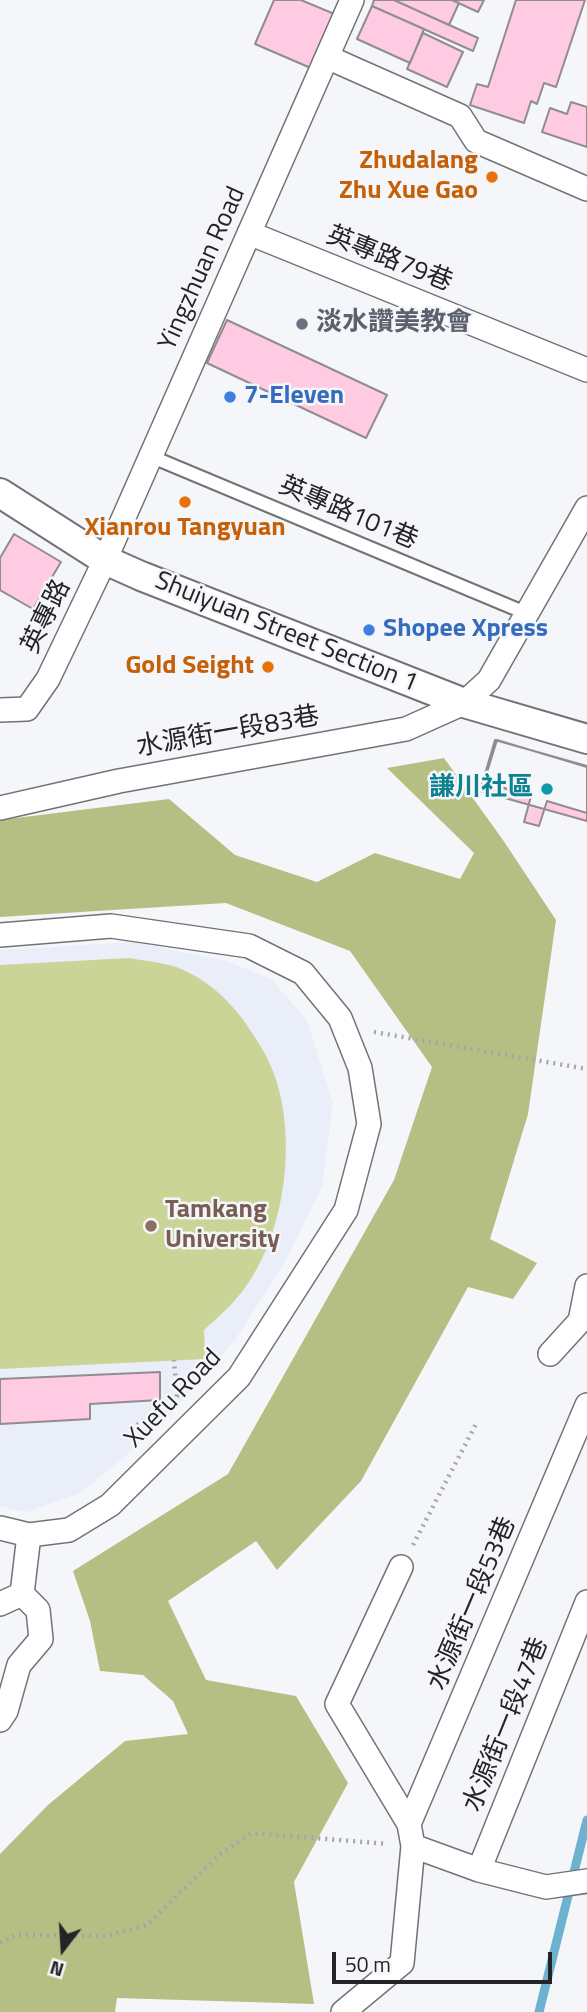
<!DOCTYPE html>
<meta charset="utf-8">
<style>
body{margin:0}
#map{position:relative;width:587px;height:2012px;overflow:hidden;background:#f5f6f9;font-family:"Titillium Web",sans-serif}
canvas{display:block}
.north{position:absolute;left:28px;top:1914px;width:70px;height:70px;-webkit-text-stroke:5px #f5f6f9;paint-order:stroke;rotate:197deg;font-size:19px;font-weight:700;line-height:28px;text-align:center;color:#242426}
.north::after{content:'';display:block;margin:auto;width:24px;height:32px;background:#242426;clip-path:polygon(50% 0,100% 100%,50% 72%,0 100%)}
.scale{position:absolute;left:332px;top:1952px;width:220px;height:32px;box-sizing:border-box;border:4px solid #242426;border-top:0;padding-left:9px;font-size:21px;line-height:24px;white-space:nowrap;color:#242426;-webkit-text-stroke:5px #f5f6f9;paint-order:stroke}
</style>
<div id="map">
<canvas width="587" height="2012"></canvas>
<div class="north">N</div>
<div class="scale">50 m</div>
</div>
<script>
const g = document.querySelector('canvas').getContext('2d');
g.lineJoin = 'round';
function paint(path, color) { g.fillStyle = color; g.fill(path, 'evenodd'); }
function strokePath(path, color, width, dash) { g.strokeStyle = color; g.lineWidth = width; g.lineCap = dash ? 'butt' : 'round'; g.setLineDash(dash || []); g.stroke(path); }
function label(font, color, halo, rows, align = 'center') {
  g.font = font + ' "Titillium Web","Noto Sans TC",sans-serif'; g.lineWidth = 5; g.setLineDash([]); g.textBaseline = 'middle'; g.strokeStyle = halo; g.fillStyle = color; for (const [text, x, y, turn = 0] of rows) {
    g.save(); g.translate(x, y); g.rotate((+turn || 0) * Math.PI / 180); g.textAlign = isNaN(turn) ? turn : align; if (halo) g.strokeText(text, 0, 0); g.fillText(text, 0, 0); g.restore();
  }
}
const built = new Path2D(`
 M133,942L226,961L271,979L307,1020L333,1104L322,1187L284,1264L235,1340L174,1410L129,1453L80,1493L27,1512L0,1506V950Z`);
const green = new Path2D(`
 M129,958C144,961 161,962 176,967C209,979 236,1006 254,1036C262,1048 269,1060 274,1074C298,1139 285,1238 241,1293C230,1307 217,1318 204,1330L205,1359L0,1369V965Z`);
const forest = new Path2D(`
 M444,758L503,840L556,920L528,1114L490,1239L537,1263L513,1299L468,1287L361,1481L277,1570L256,1541L168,1601L206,1680L296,1696L348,1783L294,1882L314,2004L117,1998L115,2012H0V1854L48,1805L125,1741L188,1734L173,1701L143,1675L100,1671L90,1621L73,1571L228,1474L394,1180L432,1067L350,951L226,903L0,917V820L169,799L235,855L317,882L375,853L460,879L474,853L387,768Z`);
const stream = new Path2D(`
 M539,2012L587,1820`);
const building = new Path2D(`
 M274,0H301L344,18L320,72L255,44Z
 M374,0H394L478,38L473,51L372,6Z
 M394,0H452L459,3L449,25Z
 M452,0H484L478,12Z
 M516,0H585L556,87L544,83L537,104L531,101L524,123L470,105L477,84L488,87Z
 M372,6L424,29L410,63L357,39Z
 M423,33L463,52L447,87L407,69Z
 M571,102L587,107V147L542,132L550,108L567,114Z
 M227,320L387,395L366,438L207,363Z
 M14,534L61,562L33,609L0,590V558Z
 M495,740L587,766V821L480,791Z
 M497,740L587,767V813L547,801L539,826L524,822L531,796L484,782Z
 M160,1372V1400L90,1404V1419L0,1424V1379Z`);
const path = new Path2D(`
 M374,1032L587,1069
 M137,1425L177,1396L174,1360
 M413,1545L476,1424
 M0,1943L15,1935L105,1936L147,1925L220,1854L252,1833L388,1844`);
const service = new Path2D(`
 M150,456L528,614`);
const minor = new Path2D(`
 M327,57L460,116L476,141L587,189
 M249,233L587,370
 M0,710L27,709L48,679L105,560L352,0
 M0,808L119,781L406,729L464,703L489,680L587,508
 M0,935L111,926L249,946L303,973L340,1018L360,1068L369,1124L346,1210L239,1377L110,1505L69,1530L29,1535L0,1528
 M550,1354L580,1321L587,1286
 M401,1567L337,1704L409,1824L413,1846L479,1870L546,1887L587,1881
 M0,1604L22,1594
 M0,1720L6,1711L19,1665L41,1639L38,1610L22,1594L29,1535
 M409,1824L587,1405
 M479,1870L587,1602
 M343,2012L402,1963L413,1846`);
const tertiary = new Path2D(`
 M0,493L105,560L141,576L464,703L587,739`);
const markers = [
 [492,177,7,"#e8710a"],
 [302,324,7,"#6b7280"],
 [230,397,7,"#3f7fe0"],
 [185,502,7,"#e8710a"],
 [369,630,7,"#3f7fe0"],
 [268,667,7,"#e8710a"],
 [547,789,7,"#0f9aa8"],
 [151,1226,7,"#8d6e63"]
];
const foodNames = [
 ["Zhudalang",478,162],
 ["Zhu Xue Gao",478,192],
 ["Xianrou Tangyuan",185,529,"center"],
 ["Gold Seight",254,667]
];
const streetNames = [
 ["英專路79巷",389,260,22],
 ["Yingzhuan Road",203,269,-66],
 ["英專路101巷",348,514,23],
 ["英專路",47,617,-64],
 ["Shuiyuan Street Section 1",286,633,22],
 ["水源街一段83巷",228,733,-10],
 ["Xuefu Road",174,1399,-46],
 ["水源街一段53巷",473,1604,-67],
 ["水源街一段47巷",507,1725,-68]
];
const worshipNames = [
 ["淡水讚美教會",316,324]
];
const shopNames = [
 ["7-Eleven",244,397],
 ["Shopee Xpress",383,630]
];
const cultureNames = [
 ["謙川社區",533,789]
];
const educationNames = [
 ["Tamkang",165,1211],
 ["University",165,1241]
];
paint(built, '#eaeef9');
paint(green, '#cad497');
paint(forest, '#b5bf83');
strokePath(stream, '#6db3d0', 9);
paint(building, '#fecbe3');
strokePath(building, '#908d8e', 2);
strokePath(service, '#727376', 16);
strokePath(minor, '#727376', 26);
strokePath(tertiary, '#727376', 32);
strokePath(path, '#a4a5a7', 4.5, [2, 5]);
strokePath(service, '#fff', 12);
strokePath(minor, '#fff', 23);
strokePath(tertiary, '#fff', 28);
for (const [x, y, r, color] of markers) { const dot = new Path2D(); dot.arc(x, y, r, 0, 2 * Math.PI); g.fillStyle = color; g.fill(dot); strokePath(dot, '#f5f6f9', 2.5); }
label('bold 26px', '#c56008', '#f5f6f9', foodNames, 'right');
label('26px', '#242426', '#f5f6f9', streetNames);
label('bold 26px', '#5b616d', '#f5f6f9', worshipNames, 'left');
label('bold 26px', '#366cbe', '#f5f6f9', shopNames, 'left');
label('bold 26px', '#0d838f', '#f5f6f9', cultureNames, 'right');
label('bold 26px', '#785e54', '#f5f6f9', educationNames, 'left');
</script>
